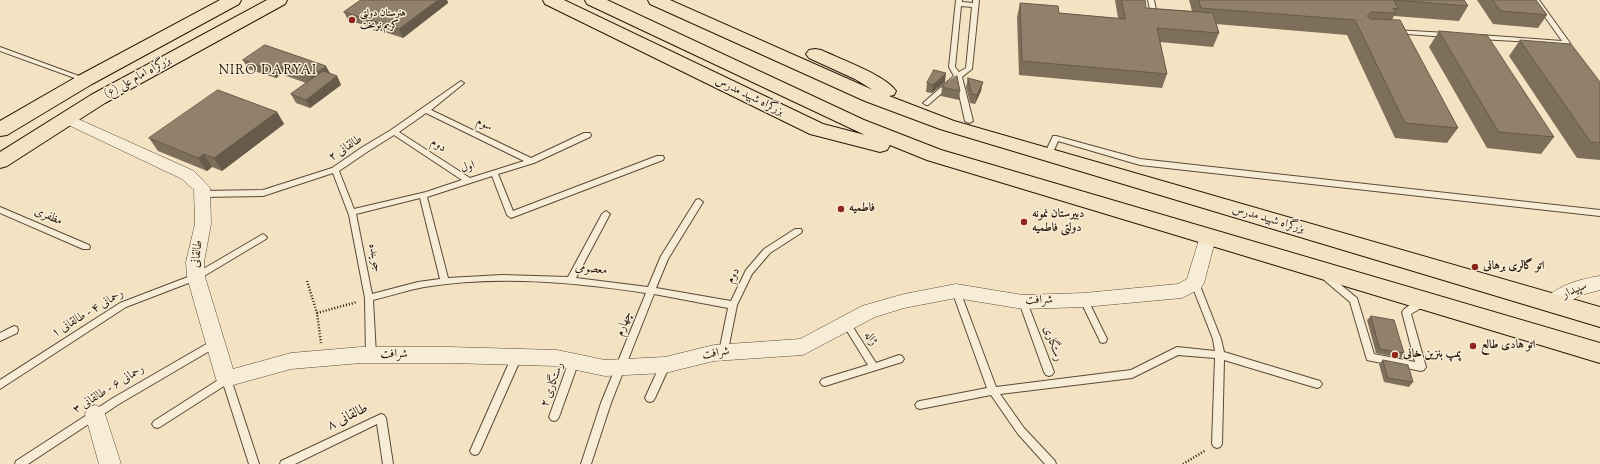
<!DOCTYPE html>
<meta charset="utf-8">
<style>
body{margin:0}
canvas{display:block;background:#f3e3c2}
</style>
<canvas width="1600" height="464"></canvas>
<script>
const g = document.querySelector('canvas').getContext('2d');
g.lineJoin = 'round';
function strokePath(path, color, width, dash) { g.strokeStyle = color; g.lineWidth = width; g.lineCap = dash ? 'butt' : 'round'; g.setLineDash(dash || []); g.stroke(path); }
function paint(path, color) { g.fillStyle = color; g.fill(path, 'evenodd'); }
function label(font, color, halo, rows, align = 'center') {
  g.font = font + ' "Sorts Mill Goudy",Amiri,serif'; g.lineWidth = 3; g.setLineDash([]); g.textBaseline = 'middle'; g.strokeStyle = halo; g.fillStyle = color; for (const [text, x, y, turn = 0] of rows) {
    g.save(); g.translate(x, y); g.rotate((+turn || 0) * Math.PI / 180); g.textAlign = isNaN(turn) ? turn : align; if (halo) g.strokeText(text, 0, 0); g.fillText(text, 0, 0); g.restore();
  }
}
const path = new Path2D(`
 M307,281L317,313L321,343
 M317,313L357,302
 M1183,464L1206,450`);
const lane = new Path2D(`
 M956,0H962V2L973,3V0H979L972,69L962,77L973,121L969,123L965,121L956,81L928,105H926L923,103L954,76L949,67ZM961,6L972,7L966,68L959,72L955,67Z
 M1148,0H1154L1157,15L1156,16H1152L1151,15Z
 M1533,0H1539L1570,43L1569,44L1480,39L1477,37L1480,35L1562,41Z
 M1396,30L1446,33L1449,35L1446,37L1394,33V31Z
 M0,47L87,79L88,80L87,81H83L0,51Z
 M461,81L464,83L463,84L431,110L531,158L584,133H590L591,135L590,137L534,163L498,174L513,211L657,156H663L664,158L663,160L511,218L507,215L492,176L427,197L448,278L502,275L568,277L602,214L606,211L610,214L576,278L648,287L661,256L696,200L699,199L703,202L668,259L656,288L731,301L746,270L764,249L795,229H801L802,231L801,233L770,253L752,274L737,305L727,355L724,356L721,355L719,352L728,308L654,294L611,403L591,464H581L601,403L646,293C572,282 497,275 424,287C407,290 390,296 373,300L376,355L374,358L371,359L368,358L366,355L365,298L349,215L333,173L263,196L202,197L198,194L202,191L263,190L332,168L361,148L391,130ZM426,113L524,161L470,178L399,132ZM394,135L462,180L426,192L354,209L339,171L367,152ZM420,198L440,279L418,282L372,294L356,214Z
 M1053,136H1056L1140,159L1600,210V216L1140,165L1058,141L1051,157H1045L1044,155Z
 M0,207L89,245L90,247L89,249H83L0,213Z
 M263,234L267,237L266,239L199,279L126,307L0,389V380L120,303L193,275Z
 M1327,275L1330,276L1357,298L1374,354L1415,362L1402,312C1407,305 1419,300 1428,303L1429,305L1428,307L1421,308L1411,314L1426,367L1424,370L1421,371L1367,360L1350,302L1324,280L1323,278L1324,276Z
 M1195,280L1198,281L1199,283L1221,339L1224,352L1320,381L1322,384L1320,387L1317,388L1224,360L1222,444L1220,447L1217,448L1214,447L1212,444L1215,358L1178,355L1132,378L1000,394L1024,428L1055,461L1056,464H1045L1018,434L991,395L920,409L917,408L915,405L917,402L920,401L987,388L952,291L953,289H959L960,291L996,387L1131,370L1177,347L1215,351L1213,339L1191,283L1192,281Z
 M1084,297L1087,298L1088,300L1107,339L1106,342L1103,343L1100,342L1099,339L1080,300L1081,298Z
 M1023,299L1026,300L1027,302L1054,372L1052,375L1049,376L1046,375L1044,372L1019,302L1020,300Z
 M846,319L849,321L876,363L899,355L902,356L904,359L902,362L825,386L822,385L820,382L822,379L868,365L842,323L843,321Z
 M14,326L17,327L18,330L17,333L0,341V333Z
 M215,339L218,340L219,343L218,346L119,404L28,464H15L16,461L113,398Z
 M517,352L520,353L522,356L480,451L478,454L475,455L472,454L470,451L512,356L514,353Z
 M574,357L577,358L579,361L559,417L557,420L554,421L551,420L549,417L569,361L571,358Z
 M665,361L668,362L670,365L655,398L653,401L650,402L647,401L645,398L660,365L662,362Z
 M226,375L229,376L231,379L259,464H249L224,386L160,427L157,428L154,427L152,424L154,421Z
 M381,414L384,415L386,418L393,464H383L377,424L295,464H280L281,461Z`);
const street = new Path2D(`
 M67,114L194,171L210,188L211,224L204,262L205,277L233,369L291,353L361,347H450L557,350L605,360L665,357L714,345L800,339L862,306L904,294L956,284L1023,295L1084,293L1178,284L1187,279L1201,233L1207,231L1213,233L1216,237L1204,283L1201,288L1182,298L1084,307L1023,309L956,298L904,308L875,317L803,355L714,361L665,373L605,376L557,366L450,363H361L291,369L226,387L219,385L216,379L187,277L186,262L195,224L194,190L182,179L62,122L60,119L62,116Z
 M1600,276V290L1581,295L1558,308L1552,310L1546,308L1543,303C1551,287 1583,278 1600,276Z
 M95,405L102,408L105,414L121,464H99L85,414L88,408Z`);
const highway = new Path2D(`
 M220,0H241L239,4L92,84L7,135L0,136V121L78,76Z
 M267,0H287L285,4L105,103L7,166L0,168V152L91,95Z
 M543,0H564L823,124L865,135L587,4L585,0H607L864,120L941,150L1600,343V363L927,160L890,145L887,150L880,152L810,134L545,4Z
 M648,0H670L873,90L855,79L809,58L806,54L809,50L815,49L821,50C840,59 885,75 896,91L894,95L889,96L954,121L1600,307V327L940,129L865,101L650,4Z`);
const wall = new Path2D(`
 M361,0H447L448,3L403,38L348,20L344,12Z
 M1115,0H1145L1146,8L1192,11L1189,0H1464L1468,6L1459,21L1394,16L1392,20L1458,128L1447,143L1395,138L1347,35L1216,24L1219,33L1213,47L1160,42L1167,74L1162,88L1019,75L1017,17L1020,3L1059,13L1118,18Z
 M1477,0H1536L1547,15L1538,28L1493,24Z
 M1439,31L1554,137L1541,154L1487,148L1429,47Z
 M1520,40L1600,82V160L1577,158L1509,56Z
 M243,60L330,73L337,76L341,85L310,108L296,103L291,94L306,83L281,74L276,78L248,69Z
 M968,78L981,91L975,104L970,103L966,87Z
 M945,82L932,93L926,92L927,83Z
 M942,87L960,91L959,100L941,96Z
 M277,112L284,124L222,171L212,167L207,171L158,151L149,138Z
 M1371,316L1404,353L1401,358L1376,353L1367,320Z
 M1383,360L1413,382L1409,387L1384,382L1379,364Z`);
const shadedWall = new Path2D(`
 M438,0H447L448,3L403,38L399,29Z
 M277,66L281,74L276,78L271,70Z
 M326,66L331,75L315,86L311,77Z
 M946,73L945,82L932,93L933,85Z
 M337,76L341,85L310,108L306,100Z
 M983,82L981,91L975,104L977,95Z
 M277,112L284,124L222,171L214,158Z
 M204,154L212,167L207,171L198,158Z`);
const building = new Path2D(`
 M361,0H438L399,29L344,12Z
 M1122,0H1145L1146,8L1213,13L1219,33L1157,28L1167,74L1022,61L1020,3L1058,6L1059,13L1125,19Z
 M1199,0H1464L1468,6L1394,0L1398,9L1393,8L1396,13L1371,12L1367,16L1371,19L1400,20L1458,128L1405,123L1355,20L1201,8Z
 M1493,0H1536L1547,15L1501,11Z
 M1439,31L1487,35L1554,137L1499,132Z
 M1520,40L1571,44L1600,82V143L1591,142Z
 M265,45L326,66L311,77L277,66L271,70L243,60Z
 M934,70L946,73L933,85L927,83Z
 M323,71L337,76L306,100L291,94Z
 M957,76L960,91L942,87Z
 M968,78L983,82L977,95L972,94Z
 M218,90L277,112L214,158L204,154L198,158L149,138Z
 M1371,316L1394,320L1404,353L1380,349Z
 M1383,360L1408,365L1413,382L1388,378Z`);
const markers = [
 [352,20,4,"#8f2418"],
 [841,209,4,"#8f2418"],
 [1024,222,4,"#8f2418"],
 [1475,267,4,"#8f2418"],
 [1473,346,4,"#8f2418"],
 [1395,355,4,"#8f2418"]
];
const farPoinames = [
 ["هنرستان دولتی",360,14],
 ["کریم نوبخت",360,26]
];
const streetNames = [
 ["بزرگراه امام علی (ع)",138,78,-29],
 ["بزرگراه شهید مدرس",749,97,26],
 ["سوم",484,125,26],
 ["دوم",438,146,32],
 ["طالقانی ۲",346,149,-33],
 ["اول",468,168,-18],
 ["مظفری",48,217,23],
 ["بزرگراه شهید مدرس",1268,220,16],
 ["طالقانی",198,254,-83],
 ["جوینده",374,258,79],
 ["معصومی",591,270,6],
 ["دوم",734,276,-62],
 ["سپیدار",1575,291,-24],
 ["شرافت",1039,301,-1],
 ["رحمانی ۴ - طالقانی ۱",88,314,-31],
 ["چهارم",625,324,-69],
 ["ژاله",870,339,57],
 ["رستگاری",1052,344,70],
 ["شرافت",716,354,-9],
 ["شرافت",394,355],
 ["رستگاری ۲",553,385,-70],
 ["رحمانی ۶ - طالقانی ۳",109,390,-32]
];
const poiNames = [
 ["فاطمیه",849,209],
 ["دبیرستان نمونه",1032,215],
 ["دولتی فاطمیه",1032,229],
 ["اتو گالری برهانی",1483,267],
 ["اتو هادی طالع",1481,346],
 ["پمپ بنزین خانی",1403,355]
];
const neighbourhoodNames = [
 ["NIRO DARYAI",268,72]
];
const nearStreetnames = [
 ["طالقانی ۸",348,418,-26]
];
strokePath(lane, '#5b4a38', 2);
strokePath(street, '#5b4a38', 1);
strokePath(highway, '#28170a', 2);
strokePath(path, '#28170a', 2.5, [1, 2]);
paint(lane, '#f7edd7');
paint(street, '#f7edd7');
paint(highway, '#f3e3c2');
paint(wall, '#7e6f5b');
paint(shadedWall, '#665a4a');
paint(building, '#92816a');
strokePath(building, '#665a4a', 1);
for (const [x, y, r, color] of markers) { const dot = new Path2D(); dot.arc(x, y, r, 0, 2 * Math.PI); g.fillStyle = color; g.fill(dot); strokePath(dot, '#f7edd7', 1.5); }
label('bold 10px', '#28170a', '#f7edd7', farPoinames, 'left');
label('12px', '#28170a', '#f7edd7', streetNames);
label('bold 12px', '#28170a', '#f7edd7', poiNames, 'left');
g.letterSpacing = '1px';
label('13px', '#28170a', '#f7edd7', neighbourhoodNames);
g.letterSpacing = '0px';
label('14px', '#28170a', '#f7edd7', nearStreetnames);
</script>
